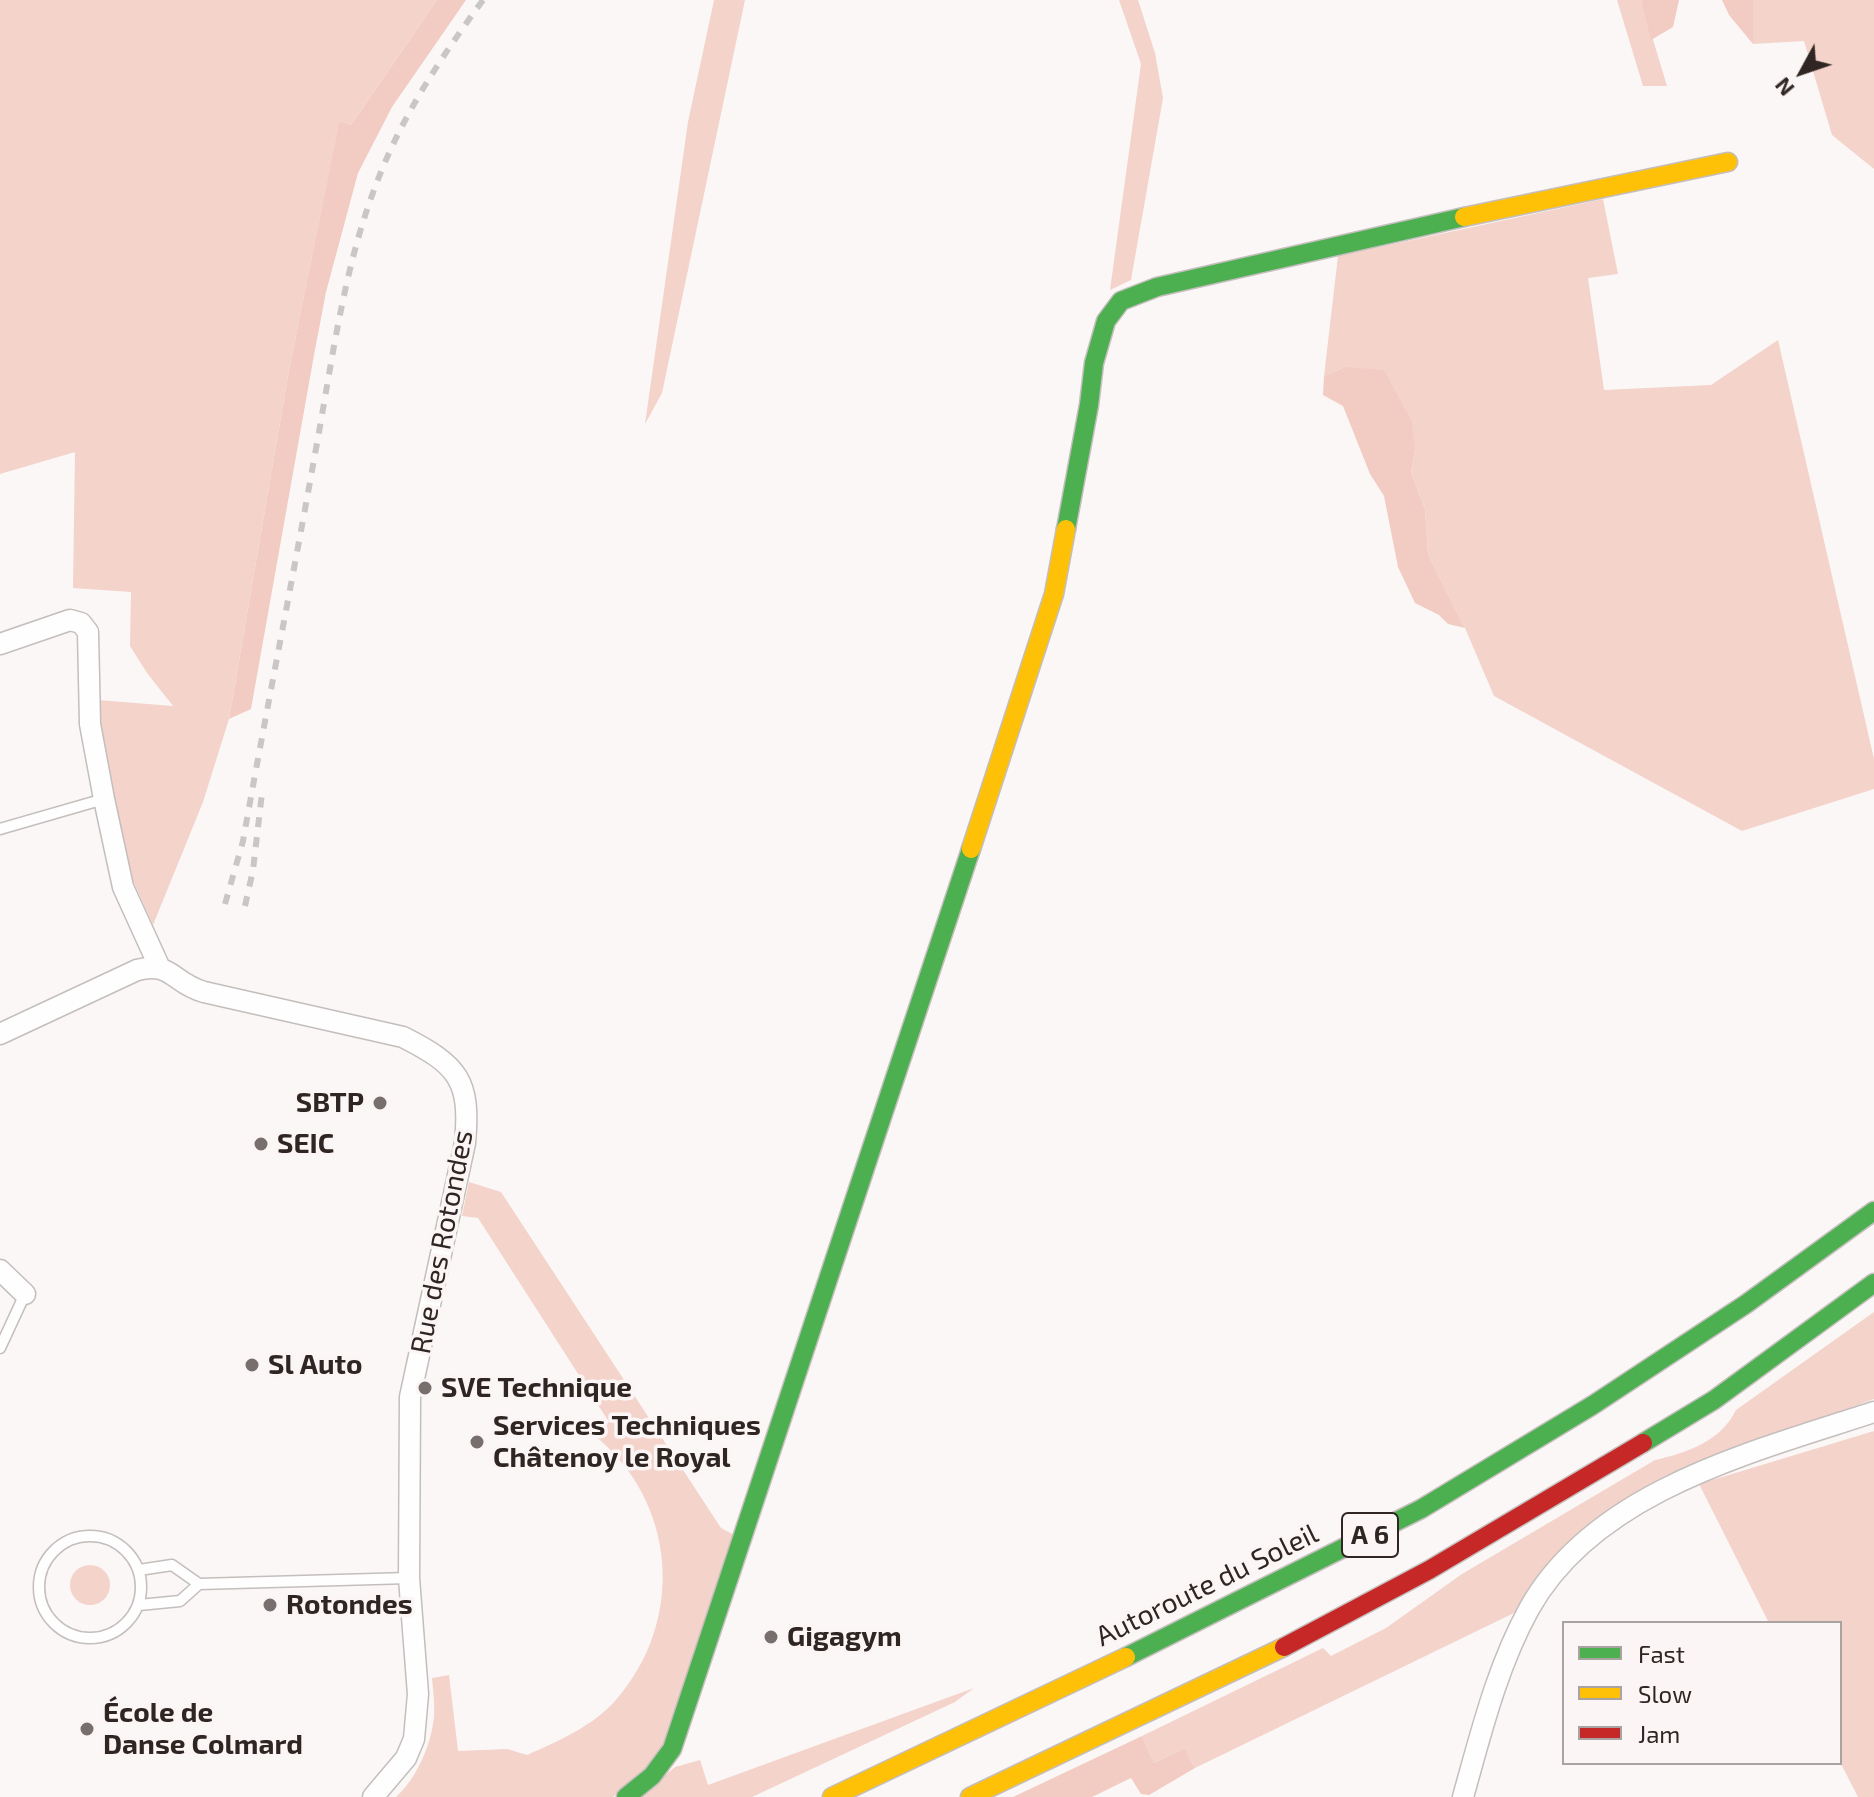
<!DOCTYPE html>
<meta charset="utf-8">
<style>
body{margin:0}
#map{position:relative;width:1874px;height:1797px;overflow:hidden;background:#faf7f6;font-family:"Exo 2",sans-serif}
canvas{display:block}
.legend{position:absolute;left:1562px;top:1621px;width:280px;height:144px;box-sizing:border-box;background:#fbf6f5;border:2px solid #a9a3a1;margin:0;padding:10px 14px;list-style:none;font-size:24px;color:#2f2624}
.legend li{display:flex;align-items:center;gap:16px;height:40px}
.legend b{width:40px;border:2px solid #a9a3a1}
.north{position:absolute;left:1762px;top:32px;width:80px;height:80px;-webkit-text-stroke:6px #fbf6f5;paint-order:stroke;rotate:230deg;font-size:22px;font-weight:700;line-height:32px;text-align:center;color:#2f2624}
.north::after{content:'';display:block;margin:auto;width:28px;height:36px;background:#2f2624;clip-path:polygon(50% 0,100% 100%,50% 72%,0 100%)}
</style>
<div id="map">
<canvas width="1874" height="1797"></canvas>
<ul class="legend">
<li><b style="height:10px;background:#4caf50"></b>Fast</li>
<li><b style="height:10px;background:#ffc107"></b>Slow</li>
<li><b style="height:10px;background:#c62828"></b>Jam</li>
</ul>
<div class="north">N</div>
</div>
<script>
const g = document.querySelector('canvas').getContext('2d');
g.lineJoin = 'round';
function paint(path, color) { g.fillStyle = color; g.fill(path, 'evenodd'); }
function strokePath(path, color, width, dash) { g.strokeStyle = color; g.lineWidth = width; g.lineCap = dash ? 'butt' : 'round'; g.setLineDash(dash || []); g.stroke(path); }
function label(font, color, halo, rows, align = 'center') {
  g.font = font + ' "Exo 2",sans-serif'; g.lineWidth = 7; g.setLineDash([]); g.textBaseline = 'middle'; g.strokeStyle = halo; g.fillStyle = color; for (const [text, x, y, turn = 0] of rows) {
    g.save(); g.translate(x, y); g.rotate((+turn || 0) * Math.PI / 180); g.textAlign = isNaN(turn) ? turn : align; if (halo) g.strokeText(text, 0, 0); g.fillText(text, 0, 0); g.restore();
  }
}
const green = new Path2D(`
 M0,0H437L351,125L339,123L289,370L229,719L203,802L153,925L126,865L105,766L98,700L173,706L147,673L130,646L131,592L73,588L75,452L0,474Z
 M714,0H745L662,393L645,424L688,122Z
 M1119,0H1138L1155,53L1163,98L1131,280L1110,290L1141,64Z
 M1617,0H1641L1667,86H1643Z
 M1753,0H1874V169L1832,135L1804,41L1753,44Z
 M1603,199L1618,274L1588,278L1604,390L1711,385L1778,340L1874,759V789L1742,831L1494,696L1465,628L1428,554L1425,509L1411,473L1415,449L1345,367L1324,376L1338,256Z
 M469,1182L501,1192L721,1528L736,1536L664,1752L613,1797H396C417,1778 431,1745 434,1717C435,1704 433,1690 432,1678L449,1675L458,1751L507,1749L527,1755C559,1741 591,1727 615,1701C686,1621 677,1502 594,1435L609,1422L478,1218L462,1216Z
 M1874,1312V1399L1665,1476L1624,1502L1516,1612L1195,1768L1185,1748L1154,1763L1142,1736L1323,1648L1331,1656L1386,1628L1462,1574L1655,1460C1687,1453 1721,1441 1736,1410Z
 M1874,1431V1797H1858L1840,1762V1623H1769L1699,1484Z
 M70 1585a20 20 0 1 1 40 0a20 20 0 1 1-40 0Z
 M974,1688L955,1702L752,1797H639L675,1767L700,1760L708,1785Z`);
const forest = new Path2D(`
 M437,0H466L392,107L358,173L326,292L314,355L251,709L229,719L289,370L339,122L351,125Z
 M1641,0H1679L1673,27L1651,40Z
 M1722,0H1753V44L1729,15Z
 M1345,367L1384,370L1412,422L1415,449L1411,473L1425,509L1428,554L1465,628L1448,624L1439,615L1415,603L1398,567L1384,496L1370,474L1343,406L1323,395L1324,376Z
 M1142,1736L1154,1763L1185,1748L1195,1768L1149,1795L1141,1794L1131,1778L1092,1797H1013Z`);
const lane = new Path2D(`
 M0,829L104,799
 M0,1348L25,1294
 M39 1587a51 51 0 1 1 102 0a51 51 0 1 1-102 0Z
 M139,1570L172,1565L199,1584
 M139,1605L180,1601L199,1584L409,1578`);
const street = new Path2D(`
 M0,644L70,620L81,623L88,632L90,724L104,799L123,887L159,966
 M0,1034L137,970C172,961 172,983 204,992L403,1037C458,1065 471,1080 465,1143L410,1397L409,1578L418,1694L414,1739L406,1758L373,1797
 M0,1270L25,1294
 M1463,1797C1481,1733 1497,1667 1529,1609C1595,1490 1756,1451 1874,1412`);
const fast = new Path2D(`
 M1066,529L1089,405L1094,363L1106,321L1121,301L1157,287L1464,217
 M1643,1443L1714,1400L1874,1283
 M1126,1657L1421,1509L1593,1405L1746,1304L1874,1211
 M626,1797L652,1776L672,1749L971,849`);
const slow = new Path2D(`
 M1464,217L1728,162
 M971,849L1054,594L1066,529
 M832,1797L1126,1657
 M970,1797L1284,1647`);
const jam = new Path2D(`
 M1284,1647L1429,1570L1643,1443`);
const rail = new Path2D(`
 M225,904L243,841C266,712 292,583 315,454C332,363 343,269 377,182C403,114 440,59 483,0
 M245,906L253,870L262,793`);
const markers = [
 [380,1103,8,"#766f6e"],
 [261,1144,8,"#766f6e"],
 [252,1365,8,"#766f6e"],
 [425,1388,8,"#766f6e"],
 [477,1442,8,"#766f6e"],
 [270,1605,8,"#766f6e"],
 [771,1637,8,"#766f6e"],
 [87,1729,8,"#766f6e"]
];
const shields = [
 [1370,1535,56]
];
const shieldNames = [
 ["A 6",1370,1535]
];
const poiNames = [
 ["SBTP",364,1103,"right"],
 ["SEIC",277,1144],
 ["Sl Auto",268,1365],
 ["SVE Technique",441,1388],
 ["Services Techniques",493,1426],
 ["Châtenoy le Royal",493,1458],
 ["Rotondes",286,1605],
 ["Gigagym",787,1637],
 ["École de",103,1713],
 ["Danse Colmard",103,1745]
];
const streetNames = [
 ["Rue des Rotondes",442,1242,-79],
 ["Autoroute du Soleil",1207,1585,-26]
];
paint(green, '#f4d3cb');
paint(forest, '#f2ccc3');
strokePath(lane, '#c4bebc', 13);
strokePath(street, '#c4bebc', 23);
strokePath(fast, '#c4bebc', 21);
strokePath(slow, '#c4bebc', 21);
strokePath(jam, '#c4bebc', 21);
strokePath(lane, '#fefefe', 10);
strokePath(street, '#fefefe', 20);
strokePath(fast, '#4caf50', 18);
strokePath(slow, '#ffc107', 18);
strokePath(jam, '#c62828', 18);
strokePath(rail, '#c9c7c6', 6, [10, 10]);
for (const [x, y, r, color] of markers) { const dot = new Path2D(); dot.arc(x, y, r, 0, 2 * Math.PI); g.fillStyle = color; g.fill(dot); strokePath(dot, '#fbf6f5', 3); }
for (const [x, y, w] of shields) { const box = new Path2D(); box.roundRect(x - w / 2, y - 22, w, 44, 6); g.fillStyle = '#fbf6f5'; g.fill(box); strokePath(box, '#2f2624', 2); }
label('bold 26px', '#2f2624', null, shieldNames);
label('bold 28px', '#2f2624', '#fbf6f5', poiNames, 'left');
label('28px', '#2f2624', '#fbf6f5', streetNames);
</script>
